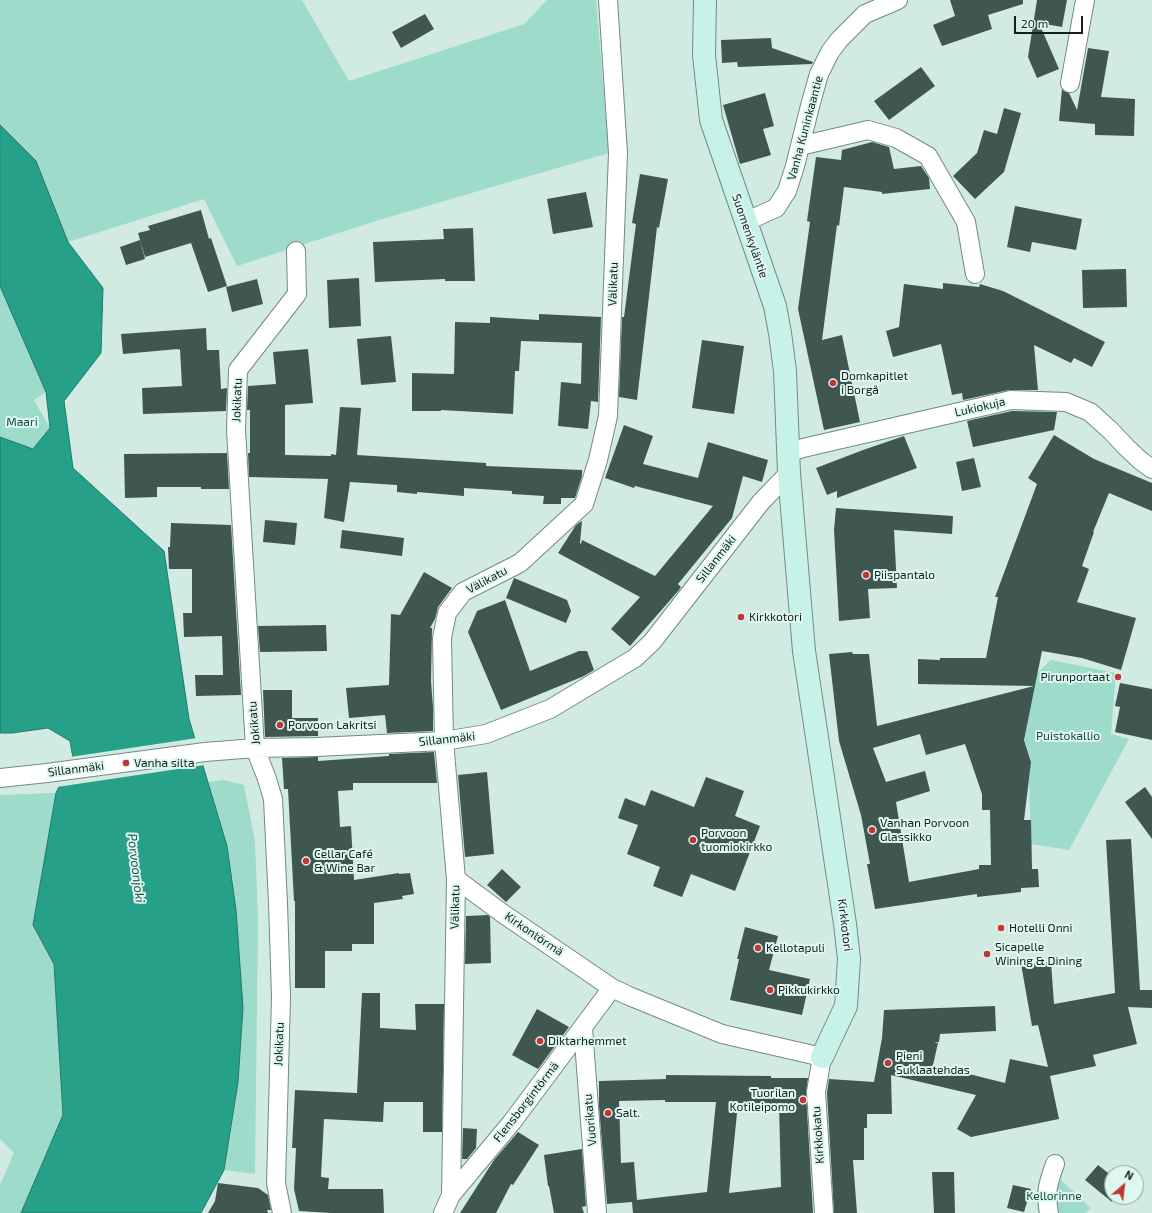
<!DOCTYPE html>
<meta charset="utf-8">
<style>
body{margin:0}
#map{position:relative;width:1152px;height:1213px;overflow:hidden;background:#d1ebe3;font-family:"Exo 2",sans-serif}
canvas{display:block}
.north{position:absolute;left:1104px;top:1165px;width:40px;height:40px;box-sizing:border-box;background:#def8f1;border:1px solid #8ea19c;border-radius:50%;rotate:28deg;font-size:11px;font-weight:700;line-height:16px;text-align:center;color:#151f1c}
.north::after{content:'';display:block;margin:auto;width:14px;height:18px;background:#c33531;clip-path:polygon(50% 0,100% 100%,50% 72%,0 100%)}
.scale{position:absolute;left:1014px;top:16px;width:69px;height:18px;box-sizing:border-box;border:2px solid #151f1c;border-top:0;padding-left:5px;font-size:12px;line-height:14px;white-space:nowrap;color:#151f1c;-webkit-text-stroke:3px #def8f1;paint-order:stroke}
</style>
<div id="map">
<canvas width="1152" height="1213"></canvas>
<div class="north">N</div>
<div class="scale">20 m</div>
</div>
<script>
const g = document.querySelector('canvas').getContext('2d');
g.lineJoin = 'round';
function paint(path, color) { g.fillStyle = color; g.fill(path, 'evenodd'); }
function strokePath(path, color, width, dash) { g.strokeStyle = color; g.lineWidth = width; g.lineCap = dash ? 'butt' : 'round'; g.setLineDash(dash || []); g.stroke(path); }
function label(font, color, halo, rows, align = 'center') {
  g.font = font + ' "Exo 2",sans-serif'; g.lineWidth = 4; g.setLineDash([]); g.textBaseline = 'middle'; g.strokeStyle = halo; g.fillStyle = color; for (const [text, x, y, turn = 0] of rows) {
    g.save(); g.translate(x, y); g.rotate((+turn || 0) * Math.PI / 180); g.textAlign = isNaN(turn) ? turn : align; if (halo) g.strokeText(text, 0, 0); g.fillText(text, 0, 0); g.restore();
  }
}
const green = new Path2D(`
 M0,0H302L349,81L524,24L547,0H596L609,153L379,220L237,266L204,199L68,242L36,161L0,125Z
 M0,286L46,392L34,400L50,428L33,449L0,437Z
 M1051,660L1116,673L1111,734L1129,739L1069,850L1031,844L1029,781L1031,760L1024,738L1037,673Z
 M224,780L244,785L255,841L258,920L255,1174L224,1170L238,1082L243,1008L208,782Z
 M56,793L33,925L54,964L63,1115L21,1213H0V1185L14,1153L0,1139V795Z
 M1045,1165L1091,1208L1085,1213H1038L1037,1191Z`);
const water = new Path2D(`
 M0,125L36,161L68,242L103,288L101,353L64,401L73,468L164,551L189,719L227,846L236,910L243,1008L238,1082L224,1170L201,1213H21L63,1115L54,964L33,925L56,793L73,758L70,741L48,728L12,733H0V437L33,449L50,428L46,392L0,286Z`);
const pier = new Path2D(`
 M197,738L205,765L57,787L70,757Z`);
const building = new Path2D(`
 M950,0H1023V4L988,15L992,29L942,46L933,25L955,16Z
 M1037,0H1067L1062,27L1039,23L1059,69L1037,78L1028,57Z
 M425,14L434,29L401,48L392,32Z
 M771,38L772,48L813,62L812,64L738,67L737,62L722,63L721,40Z
 M1088,48L1109,51L1101,97L1135,99L1134,136L1095,135V124L1059,121L1062,89L1064,91L1069,93L1077,110Z
 M921,67L935,86L889,120L874,101Z
 M765,93L774,126L763,129L771,155L740,164L723,105Z
 M1004,108L1021,113L1004,172L975,199L953,176L977,153L984,130L997,134Z
 M872,142L889,147L894,169L921,166L929,178L930,189L882,194V192L844,187L839,226L837,225L822,340L842,335L860,422L824,430L798,309L810,222L807,221L816,157L841,160L842,150Z
 M640,174L668,179L659,228L657,227L637,400L619,397L622,317H624L636,224L632,223Z
 M586,192L593,227L553,234L547,199Z
 M1015,206L1082,219L1076,250L1032,242L1030,252L1007,247Z
 M201,210L209,239L211,238L227,286L208,292L191,243L145,257L138,233L150,230L148,226Z
 M473,228L475,281H445V279L375,282L373,242L444,239L443,229Z
 M140,240L145,259L126,265L120,247Z
 M1126,269L1127,307L1083,308L1082,270Z
 M359,278L361,326L329,328L327,280Z
 M257,279L263,304L232,312L226,287Z
 M943,283L979,287L980,284L1003,291L1105,342L1092,367L1074,358L1071,363L1034,345L1038,390H1009L963,400L962,393L952,395L941,344L893,357L886,331L899,327L904,284L943,289Z
 M539,314L601,317L598,402L591,401L588,429L558,426L561,382L581,384L582,343L521,341L519,371H515L513,414L441,410V411H412V373L454,374L455,322L490,323V317L539,320Z
 M206,328L207,350H219L221,389L227,388L226,411L143,414L142,388L182,386L180,349L178,350V349L123,354L121,334Z
 M391,336L396,382L361,385L357,339Z
 M702,340L744,346L734,414L692,408Z
 M308,349L313,403L285,405V455L331,456V454L336,455L340,407L361,408L357,455L486,463V466L582,470V476L575,498H561V504H543L544,496L512,494V491L464,488V496L417,492V494L397,492V485L350,482L344,522L324,518L328,479L249,477L248,453H250V410H247L248,386L276,384L273,352Z
 M1012,411L1057,412L1054,430L973,447L967,421Z
 M624,425L653,436L643,464L698,478L708,442L768,460L762,482L743,476L732,518L678,584L681,587L679,590L630,646L611,629L640,597L558,553L576,525L582,521L580,543L581,544L582,540L655,576L713,506L635,486L634,488L605,478Z
 M1054,435L1094,459L1152,483V511L1109,493L1093,532H1094L1082,566L1089,569L1077,602L1136,618L1121,670L1082,658L1042,651L1024,740L1031,762L1024,820H1031L1032,869H1038L1039,887L1021,888V892L977,897V894L875,909L867,864H870L861,815L839,741L829,654L852,652L853,654H869L877,726L1034,686L918,684V659L940,660V658H986L998,597H995L1037,484L1028,478ZM920,734L926,755L965,744L982,794V810H990L991,865H979V869L909,882L896,802L930,791L925,771L886,782L873,748Z
 M904,436L917,468L837,498V491L827,495L816,468L863,450Z
 M227,453L229,489H201V487H157V497L125,498L124,454Z
 M974,458L981,487L962,491L956,462Z
 M836,508L953,516L952,534L894,530L897,588L868,589L870,618L839,621L834,530Z
 M265,520L297,523L295,545L263,542Z
 M171,523L231,525L241,695L196,696L195,675H223L222,636L184,637L183,613H192V569H169L168,547H170Z
 M342,530L404,538L402,556L340,548Z
 M424,572L452,588L438,607L435,619L430,628H432L431,681L433,707V731L387,733L385,715L349,718L346,688L389,685L391,614L400,615Z
 M514,578L567,600L571,611L566,623L506,598Z
 M505,600L530,671L579,651H587L594,670L584,676L501,710L468,632L477,611Z
 M326,625L327,651L260,652L258,626Z
 M1120,683L1152,689V740L1115,732L1120,707L1115,706Z
 M263,690H292V718H318V736L265,737Z
 M434,752L437,783H353V790L338,791L340,827L351,826L354,880L399,873V874L410,873L414,894L402,896L403,899L374,903V944H352V951H325V988H295V901H294L288,789H284L282,758L318,757V761L389,756V754Z
 M487,772L494,854L465,857L458,775Z
 M706,777L744,791L735,816L760,826L735,891L691,874L682,897L653,886L660,867L627,854L638,825L618,818L625,798L645,806L651,790L694,807Z
 M1145,787L1152,797V839L1125,802Z
 M1131,839L1140,990H1152V1008L1128,1007L1137,1044L1093,1055L1096,1066L1050,1076L1059,1119L971,1137L957,1129L976,1095L891,1075L892,1114H867V1128H864V1160H853L857,1213H834L827,1093L829,1079L874,1082L882,1038L884,1010L995,1006L996,1031L940,1034L939,1042H934L938,1043L933,1065L1005,1083L1010,1059L1048,1067L1038,1025L1032,1026L1021,964L1051,962L1054,1004L1115,993L1106,840Z
 M502,869L521,887L506,902L487,885Z
 M488,915L490,917L491,963L465,964L466,916Z
 M745,927L778,936L769,970L810,979L802,1015L730,1000L739,959H737Z
 M362,993H380V1028L416,1030L415,1004H444L442,1132H423V1102H384L383,1122L324,1119L321,1177L329,1178L328,1189H383L384,1213H331L299,1211L294,1189L296,1148H292L295,1090L357,1093Z
 M537,1009L569,1027L538,1069L512,1055Z
 M666,1075L771,1076V1078H808L806,1093L813,1213H633L632,1202L607,1204L599,1106V1081L666,1079ZM665,1100V1102H716L707,1192L637,1200L634,1162L621,1163L619,1101ZM738,1103L779,1104L781,1187L729,1193Z
 M463,1128L477,1129L476,1148L467,1159H462Z
 M518,1132L539,1145L513,1185L511,1184L496,1213H460L494,1160Z
 M582,1149L586,1206L582,1207L584,1213H554L549,1186H548L544,1155Z
 M1098,1165L1112,1176V1202L1085,1180Z
 M932,1172H954L955,1213H934Z
 M218,1183L258,1188L268,1195L271,1210H267L268,1213H208L215,1201Z
 M1013,1185L1031,1189L1024,1212L1007,1208Z`);
const street = new Path2D(`
 M1070,83L1085,0
 M800,146L868,130L896,138L928,156L966,222L975,274
 M745,222L776,208L787,191L795,166L810,106L819,74L830,52L839,40L865,14L898,0
 M788,453L803,448L1011,400L1066,402L1090,412L1111,431L1126,447L1141,461L1152,469
 M0,778L47,773L205,752L255,748L316,747L444,741L486,734L550,709L635,658L652,642L761,502L789,473
 M456,879L502,913L612,988L629,996L722,1034L822,1057L816,1092L824,1213
 M583,1028L597,1213
 M451,1195L512,1122L612,988
 M282,1213L276,1183L281,997L278,903L273,799L267,779L255,748L236,430L238,370L297,294L296,251
 M443,1213L451,1195L456,879L444,741L442,638L447,613L463,592L520,563L584,504L598,460L608,416L618,153L608,0
 M1049,1213C1045,1193 1048,1183 1055,1164`);
const secondary = new Path2D(`
 M705,0L704,55L711,120L775,306L780,333L785,371L789,473L804,651L845,924L849,959L846,1006L822,1057`);
const markers = [
 [833,383,4,"#c33531"],
 [866,575,4,"#c33531"],
 [741,617,4,"#c33531"],
 [1118,677,4,"#c33531"],
 [280,725,4,"#c33531"],
 [126,763,4,"#c33531"],
 [872,830,4,"#c33531"],
 [693,840,4,"#c33531"],
 [306,861,4,"#c33531"],
 [1001,928,4,"#c33531"],
 [758,948,4,"#c33531"],
 [987,954,4,"#c33531"],
 [770,990,4,"#c33531"],
 [540,1041,4,"#c33531"],
 [888,1063,4,"#c33531"],
 [803,1100,4,"#c33531"],
 [608,1113,4,"#c33531"]
];
const streetNames = [
 ["Vanha Kuninkaantie",805,128,-75],
 ["Suomenkyläntie",750,236,71],
 ["Välikatu",613,284,-88],
 ["Jokikatu",237,400,-88],
 ["Lukiokuja",980,407,-13],
 ["Sillanmäki",716,559,-52],
 ["Välikatu",487,580,-28],
 ["Jokikatu",254,723,-95],
 ["Sillanmäki",447,739,-6],
 ["Sillanmäki",76,769,-7],
 ["Välikatu",455,907,-89],
 ["Kirkkotori",845,925,83],
 ["Kirkontörmä",534,934,34],
 ["Jokikatu",279,1044,-88],
 ["Flensborgintörmä",526,1102,-52],
 ["Vuorikatu",590,1120,-95],
 ["Kirkkokatu",818,1135,-94]
];
const poiNames = [
 ["Domkapitlet",841,376],
 ["i Borgå",841,390],
 ["Piispantalo",874,575],
 ["Kirkkotori",749,617],
 ["Pirunportaat",1110,677,"right"],
 ["Porvoon Lakritsi",288,725],
 ["Vanha silta",134,763],
 ["Vanhan Porvoon",880,823],
 ["Glassikko",880,837],
 ["Porvoon",701,833],
 ["tuomiokirkko",701,847],
 ["Cellar Café",314,854],
 ["& Wine Bar",314,868],
 ["Hotelli Onni",1009,928],
 ["Sicapelle",995,947],
 ["Wining & Dining",995,961],
 ["Kellotapuli",766,948],
 ["Pikkukirkko",778,990],
 ["Diktarhemmet",548,1041],
 ["Pieni",896,1056],
 ["Suklaatehdas",896,1070],
 ["Tuorilan",795,1093,"right"],
 ["Kotileipomo",795,1107,"right"],
 ["Salt.",616,1113]
];
const parkNames = [
 ["Maari",22,422],
 ["Puistokallio",1068,736],
 ["Kellorinne",1054,1196]
];
const waterNames = [
 ["Porvoonjoki",136,868,83]
];
paint(green, '#9edbcb');
paint(water, '#26a089');
strokePath(water, '#217968', 1);
paint(pier, '#d1ebe3');
paint(building, '#405751');
strokePath(street, '#728a83', 20);
strokePath(secondary, '#728a83', 24);
strokePath(street, '#fff', 18);
strokePath(secondary, '#c6f2e9', 22);
for (const [x, y, r, color] of markers) { const dot = new Path2D(); dot.arc(x, y, r, 0, 2 * Math.PI); g.fillStyle = color; g.fill(dot); strokePath(dot, '#def8f1', 1.5); }
label('12px', '#151f1c', '#def8f1', streetNames);
label('12px', '#151f1c', '#def8f1', poiNames, 'left');
label('12px', '#194a3f', '#def8f1', parkNames);
label('italic 13px', '#225248', '#def8f1', waterNames);
</script>
